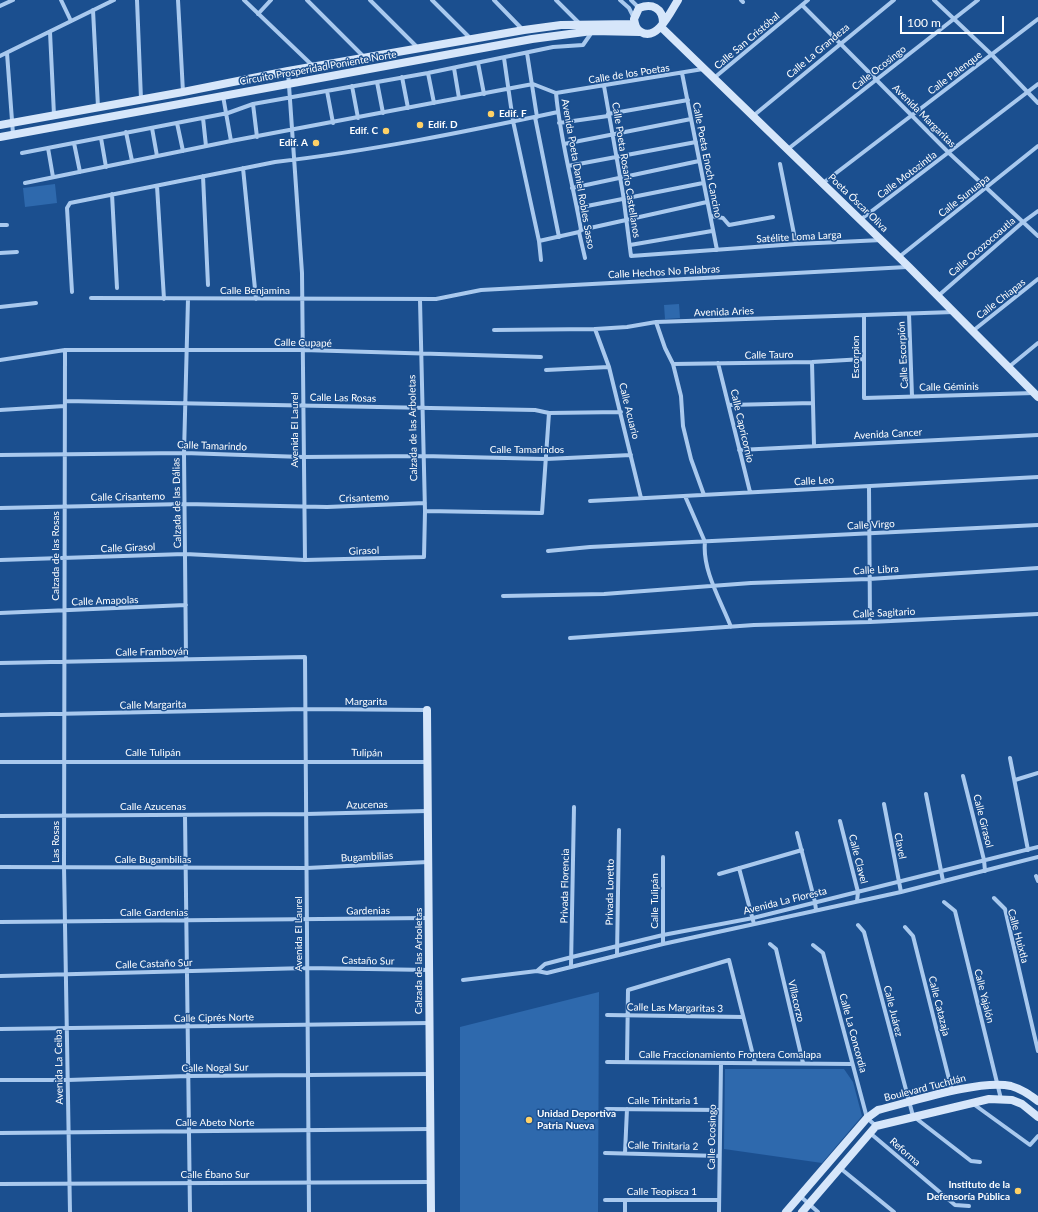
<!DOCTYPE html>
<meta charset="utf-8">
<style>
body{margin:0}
#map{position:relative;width:1038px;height:1212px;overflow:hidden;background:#1b4f8f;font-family:Lato,sans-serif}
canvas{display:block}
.scale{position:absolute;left:900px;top:16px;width:104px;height:18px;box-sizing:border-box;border:2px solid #fff;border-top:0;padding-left:5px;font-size:12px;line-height:14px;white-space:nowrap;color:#fff;-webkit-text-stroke:3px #1b4f8f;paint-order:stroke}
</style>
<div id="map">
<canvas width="1038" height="1212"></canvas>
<div class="scale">100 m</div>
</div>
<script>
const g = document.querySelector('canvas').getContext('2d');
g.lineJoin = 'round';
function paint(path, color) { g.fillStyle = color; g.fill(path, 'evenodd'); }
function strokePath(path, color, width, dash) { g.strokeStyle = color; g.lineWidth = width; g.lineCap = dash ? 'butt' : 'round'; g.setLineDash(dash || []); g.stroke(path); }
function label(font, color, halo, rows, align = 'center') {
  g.font = font + ' Lato,sans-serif'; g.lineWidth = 3; g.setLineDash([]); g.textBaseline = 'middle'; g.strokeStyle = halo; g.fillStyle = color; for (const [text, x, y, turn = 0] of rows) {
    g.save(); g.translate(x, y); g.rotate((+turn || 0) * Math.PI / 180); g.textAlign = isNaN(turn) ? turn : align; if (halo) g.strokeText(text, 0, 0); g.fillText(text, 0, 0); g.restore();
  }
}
const green = new Path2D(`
 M55,184L57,203L25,207L23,188Z
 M679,304L680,318L665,319L664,305Z
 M599,992L598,1212H460V1027Z
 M725,1069H844L853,1082L862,1116L822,1163L724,1149Z`);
const street = new Path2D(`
 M61,0L71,21
 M137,0L141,99
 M178,0L183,92
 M244,0L313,66
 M307,0L365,58
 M370,0L418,48
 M432,0L471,39
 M494,0L523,30
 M556,0L580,24
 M620,0L629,8L634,18
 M631,0L639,8
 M741,0L743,2
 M934,0L992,55L1038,103
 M802,5L949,153L1038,236
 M0,6L13,0
 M93,10L98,107
 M258,14L271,0
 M50,32L54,115
 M7,53L13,134
 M527,53L537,117
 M0,56L114,0
 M504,58L513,121L539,241L541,260
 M478,63L484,94
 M454,68L459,98
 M288,71L302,273L305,560
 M428,73L434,103
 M682,73L717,250
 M402,77L408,108
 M714,78L808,0
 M377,82L383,113
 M352,86L358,118
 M604,86L623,194L631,256L796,244L882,240
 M327,91L333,123
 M556,93C560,139 573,184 581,230L579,232L585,258
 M223,96L231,141
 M253,104L257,137
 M608,114L688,100
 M753,116L894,0
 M535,117L559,237
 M203,118L206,146
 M177,123L183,151
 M559,123L608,116
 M152,128L157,156
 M126,132L132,161
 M101,138L106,167
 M74,143L80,172
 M564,144L691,119
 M48,148L53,177
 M788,149L978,0
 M22,153L228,113L253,104L428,73L553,47L583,45L592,32
 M780,164L796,244
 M568,166L696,142
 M243,168L256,299
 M203,176L208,285
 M25,183L231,141L533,84L556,93L703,69
 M823,183L1038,19
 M157,186L164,299
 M572,188L699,161
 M112,194L117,288
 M577,208L703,183
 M711,216L723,218L729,225L773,217
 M860,220L1038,84
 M0,225H7
 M581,230L707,202
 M539,241L579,232
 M630,245L712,231
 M0,253L17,252
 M899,257L1038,146
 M72,292L67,208L70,203L275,162C370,151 464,132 558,112
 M938,296L1023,222L1038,211
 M91,298L436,299L481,290L907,267
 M0,307L36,303
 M909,314L912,396
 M864,316V398L1034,393
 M656,322L665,348L673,364L681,396L683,426L691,459L704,495
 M595,329L609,367L641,498
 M494,330L595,329L627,327L656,322L954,312
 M974,330L1038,279
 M65,350L64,867L70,1212
 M0,360L65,350H303L541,357
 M812,362L814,445
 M718,363L750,492
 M673,364L812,362L864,359
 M1010,366L1038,343
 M546,370L609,367
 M65,401L535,410L549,413L621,412
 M729,405L813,403
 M0,410L65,406
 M739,450L1038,435
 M0,455L184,453L303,457L423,456L546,459L631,455
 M869,487L870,622
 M685,496L705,542C702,570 721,601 731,627
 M590,501L1038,477
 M0,508L185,504L327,507L425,503
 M425,511L542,513L549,413
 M548,551L590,547L1038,525
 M0,560L185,554L305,560L424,557L425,511L420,300
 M503,596L604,594L751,583L869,579L1038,568
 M0,613L186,605
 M570,638L754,625L870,622L1038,614
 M186,659L184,453L188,299
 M0,663L305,657L309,1212
 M0,715L306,709L427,710
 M1010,758L1028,850
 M0,762H427
 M963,776L984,860L985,871
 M1015,780L1038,773
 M926,794L943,881
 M884,804L901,892
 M185,815L190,1212
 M0,816L306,814L427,811
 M840,821L858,892L857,901
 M797,833L815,902L816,910
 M0,867L307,868L428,862
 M739,868L754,924
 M719,874L802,850
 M1036,876L1038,881
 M994,898L1005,909L1038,1051
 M944,902L955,911L1001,1099
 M0,922L428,918
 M858,925L864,932L913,1116L971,1161L980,1162
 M905,927L913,936L952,1091
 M663,944V857
 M770,944L776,949L803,1063
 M813,945L823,953L867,1118L876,1126
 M617,955L619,830
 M571,966L574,807
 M537,971L545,964L572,957L663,935L753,918L1038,847
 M0,976L307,968L429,970
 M463,980L537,971L547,973L663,944L901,892L1038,857
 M607,1015L743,1017
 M0,1029L429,1023
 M607,1062L852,1064
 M627,1062L628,990L729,960L755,1063
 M0,1080H68L188,1076L430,1074
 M972,1103L1030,1145L1038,1136
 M606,1109L720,1110
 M0,1133L430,1129
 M870,1133L955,1205L969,1206
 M605,1153L719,1156
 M625,1153L627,1109
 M840,1168L894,1212
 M0,1184L430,1182
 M800,1196L818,1212
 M605,1200H719
 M625,1212V1200
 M719,1212L721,1063`);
const secondary = new Path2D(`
 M663,23C663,8 652,3 639,8L634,19C635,25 636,29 641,32C657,42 671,11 678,0
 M661,27L909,267L1038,397
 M0,125L183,92L288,71L524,30L561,25L635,24
 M0,137L532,39L592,31L640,32
 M427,710L431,1212
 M786,1212L867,1118L878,1110C911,1102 980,1079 1011,1086C1022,1089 1030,1095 1038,1101
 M802,1212L876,1126L989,1099L1012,1100L1022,1104L1038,1117`);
const markers = [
 [491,114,4,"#ffd166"],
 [420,125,4,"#ffd166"],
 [386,131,4,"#ffd166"],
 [316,143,4,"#ffd166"],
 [529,1120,4,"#ffd166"],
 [1018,1191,4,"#ffd166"]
];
const streetNames = [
 ["Calle San Cristóbal",747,41,-40],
 ["Calle La Grandeza",818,51,-40],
 ["Circuito Prosperidad Poniente Norte",318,68,-10],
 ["Calle Ocosingo",879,68,-38],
 ["Calle Palenque",955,73,-37],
 ["Calle de los Poetas",629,74,-9],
 ["Avenida Margaritas",924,116,45],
 ["Calle Poeta Enoch Cancino",707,160,79],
 ["Calle Poeta Rosario Castellanos",626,170,81],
 ["Avenida Poeta Daniel Robles Sasso",578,174,80],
 ["Calle Motozintla",907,175,-37],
 ["Calle Sunuapa",964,196,-38],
 ["Poeta Óscar Oliva",858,203,44],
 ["Satélite Loma Larga",799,237,-3],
 ["Calle Ocozocoautla",982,247,-41],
 ["Calle Hechos No Palabras",664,272,-3],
 ["Calle Benjamina",255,291],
 ["Calle Chiapas",1001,299,-38],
 ["Avenida Aries",724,312,-2],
 ["Calle Cupapé",303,343,1],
 ["Calle Tauro",769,355,-1],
 ["Calle Escorpión",903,355,-93],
 ["Escorpion",856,357,-90],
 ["Calle Géminis",949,387,-1],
 ["Calle Las Rosas",343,398,1],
 ["Calle Acuario",629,411,76],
 ["Calle Capricornio",742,426,77],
 ["Calzada de las Arboletas",413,428,-91],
 ["Avenida El Laurel",295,430,-90],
 ["Avenida Cancer",888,434,-3],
 ["Calle Tamarindo",212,446,2],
 ["Calle Tamarindos",527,450],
 ["Calle Leo",814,481,-3],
 ["Calle Crisantemo",128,497,-1],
 ["Crisantemo",364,498,-2],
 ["Calzada de las Dálias",177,503,-91],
 ["Calle Virgo",871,525,-3],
 ["Calle Girasol",128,548,-2],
 ["Girasol",364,551,-2],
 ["Calzada de las Rosas",56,556,-90],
 ["Calle Libra",876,570,-3],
 ["Calle Amapolas",105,601,-2],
 ["Calle Sagitario",884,613,-3],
 ["Calle Framboyán",152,652,-1],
 ["Margarita",366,702],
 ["Calle Margarita",153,705,-1],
 ["Calle Tulipán",153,753],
 ["Tulipán",367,753,1],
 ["Azucenas",367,805,-1],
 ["Calle Azucenas",153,807],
 ["Calle Girasol",983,821,76],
 ["Las Rosas",56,842,-90],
 ["Clavel",900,846,79],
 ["Bugambilias",367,857,-3],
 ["Calle Clavel",858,859,76],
 ["Calle Bugambilias",153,860],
 ["Privada Florencia",565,886,-89],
 ["Privada Loretto",610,892,-89],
 ["Calle Tulipán",655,901,-90],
 ["Avenida La Floresta",785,901,-14],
 ["Gardenias",368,911,-1],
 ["Calle Gardenias",154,913],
 ["Avenida El Laurel",299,934,-90],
 ["Calle Huixtla",1018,936,75],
 ["Castaño Sur",368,961,1],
 ["Calzada de las Arboletas",419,961,-90],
 ["Calle Castaño Sur",154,964,-2],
 ["Calle Yajalón",984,996,76],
 ["Villacorzo",796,1001,77],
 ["Calle Catazaja",939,1006,76],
 ["Calle Las Margaritas 3",675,1008,1],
 ["Calle Juárez",893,1011,76],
 ["Calle Ciprés Norte",214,1018,-1],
 ["Calle La Concordia",853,1033,75],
 ["Calle Fraccionamiento Frontera Comalapa",730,1055],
 ["Avenida La Ceiba",59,1067,-91],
 ["Calle Nogal Sur",215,1068,-1],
 ["Boulevard Tuchtlán",925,1088,-14],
 ["Calle Trinitaria 1",663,1101],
 ["Calle Abeto Norte",215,1123],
 ["Calle Ocosingo",712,1137,-89],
 ["Calle Trinitaria 2",663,1146,1],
 ["Reforma",905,1152,41],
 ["Calle Ébano Sur",215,1175],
 ["Calle Teopisca 1",662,1192]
];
const poiNames = [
 ["Edif. F",499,114],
 ["Edif. D",428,125],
 ["Edif. C",378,131,"right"],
 ["Edif. A",308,143,"right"],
 ["Unidad Deportiva",537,1114],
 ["Patria Nueva",537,1126],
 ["Instituto de la",1010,1185,"right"],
 ["Defensoría Pública",1010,1197,"right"]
];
paint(green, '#2e69ad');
strokePath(street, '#a9c9ee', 4);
strokePath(secondary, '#d6e6fa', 8);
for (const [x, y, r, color] of markers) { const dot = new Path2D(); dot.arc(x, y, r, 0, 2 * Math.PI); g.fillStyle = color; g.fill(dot); strokePath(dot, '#1b4f8f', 1.5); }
label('10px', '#fff', '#1b4f8f', streetNames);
label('bold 10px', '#fff', '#1b4f8f', poiNames, 'left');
</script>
